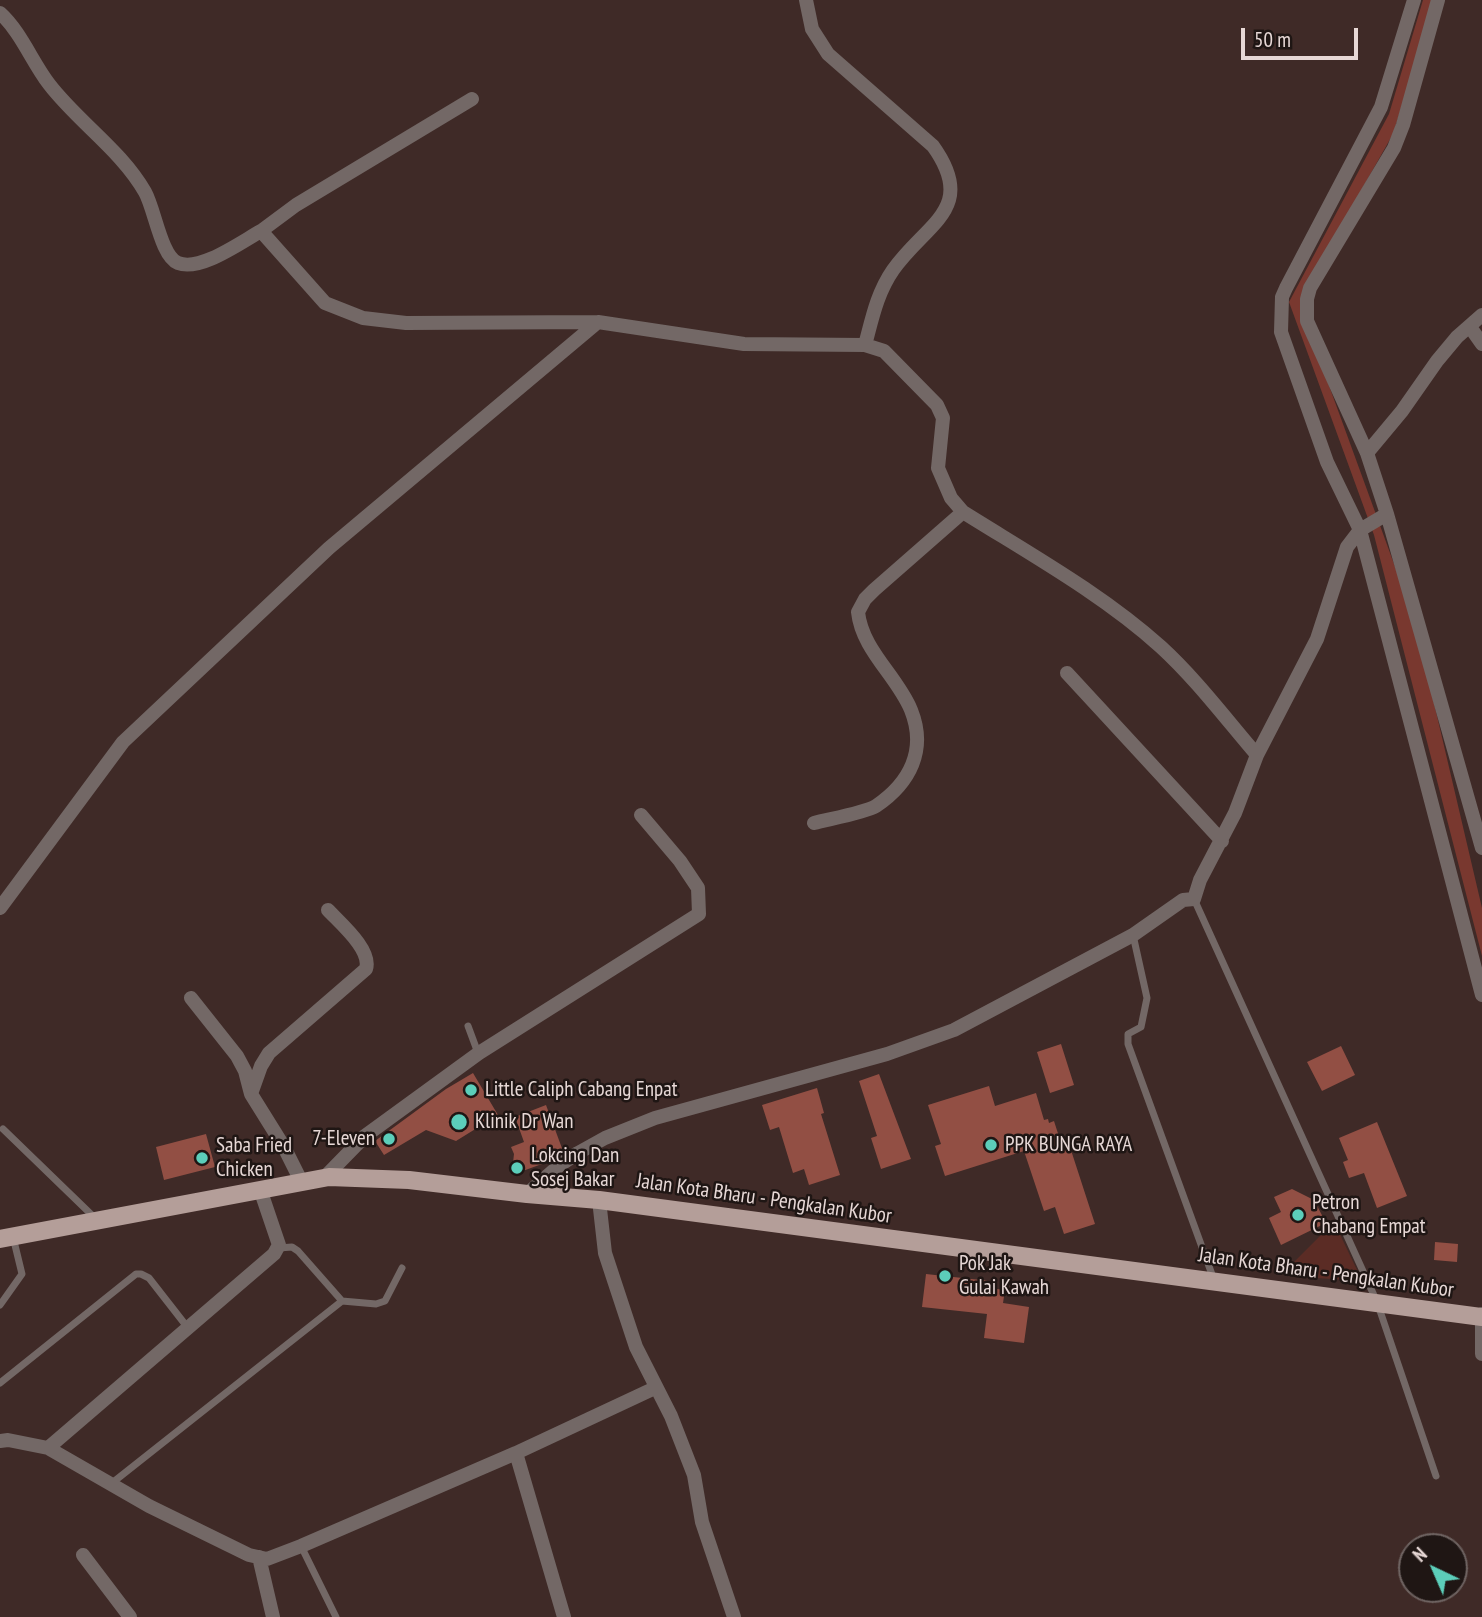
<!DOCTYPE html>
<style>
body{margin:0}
#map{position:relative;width:1482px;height:1617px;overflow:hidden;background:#3f2a27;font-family:"PT Sans Narrow",sans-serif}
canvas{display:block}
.north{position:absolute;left:1398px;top:1533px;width:70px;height:70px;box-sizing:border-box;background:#1f1614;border:2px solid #6f6462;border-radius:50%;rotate:316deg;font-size:19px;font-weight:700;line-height:28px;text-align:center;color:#e7d8d6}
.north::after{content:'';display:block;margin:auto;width:24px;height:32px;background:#5cceba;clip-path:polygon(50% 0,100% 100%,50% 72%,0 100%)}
.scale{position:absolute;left:1241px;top:28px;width:117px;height:32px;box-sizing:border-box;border:4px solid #e7d8d6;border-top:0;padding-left:9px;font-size:21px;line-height:24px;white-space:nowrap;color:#e7d8d6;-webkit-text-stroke:5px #1f1614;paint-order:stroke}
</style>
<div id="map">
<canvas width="1482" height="1617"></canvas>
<div class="north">N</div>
<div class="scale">50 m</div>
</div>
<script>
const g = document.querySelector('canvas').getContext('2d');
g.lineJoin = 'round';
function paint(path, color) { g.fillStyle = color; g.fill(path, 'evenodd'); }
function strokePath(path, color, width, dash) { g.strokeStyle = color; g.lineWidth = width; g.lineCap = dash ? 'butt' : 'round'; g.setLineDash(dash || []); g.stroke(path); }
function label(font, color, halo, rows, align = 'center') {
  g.font = font + ' "PT Sans Narrow",sans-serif'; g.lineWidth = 5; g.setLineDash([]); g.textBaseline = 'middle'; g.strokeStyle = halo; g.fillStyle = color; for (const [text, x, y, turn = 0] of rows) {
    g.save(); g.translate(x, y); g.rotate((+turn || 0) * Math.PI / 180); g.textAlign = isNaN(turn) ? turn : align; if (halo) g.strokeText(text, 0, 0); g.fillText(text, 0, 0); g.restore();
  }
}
const green = new Path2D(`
 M1334,1222L1357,1270L1347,1280L1300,1277L1293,1263Z`);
const water = new Path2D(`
 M1423,0H1435L1393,134L1301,297L1316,350L1405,594L1426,669L1482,908V956L1374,535L1289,302L1389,114Z`);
const building = new Path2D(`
 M1061,1044L1074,1085L1050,1093L1037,1052Z
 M1341,1046L1355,1075L1322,1091L1307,1062Z
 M473,1073L498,1115L456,1141L426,1130L384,1155L375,1141L446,1089Z
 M879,1074L911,1159L881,1169L871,1138L877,1136L859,1081Z
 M989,1086L995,1106L1036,1093L1044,1120L1048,1119L1049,1123L1054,1121L1062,1146L1069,1144L1095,1224L1064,1234L1055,1207L1044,1211L1024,1151L945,1176L935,1146L941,1144L928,1105Z
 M817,1088L824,1113L821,1114L840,1175L809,1185L804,1169L793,1173L779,1127L770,1130L762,1105Z
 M546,1105L563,1151L550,1161L520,1172L512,1171L514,1154L511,1147L524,1142L515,1117Z
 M1377,1122L1407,1196L1377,1208L1364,1173L1349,1178L1343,1162L1348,1160L1339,1138Z
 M206,1134L215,1167L164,1180L156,1147Z
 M1292,1189L1314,1200L1326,1223L1281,1245L1269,1218L1281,1212L1274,1197Z
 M1435,1242L1458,1244L1457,1262L1434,1260Z
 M926,1274L990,1281L989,1288L1005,1290L1003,1303L1029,1307L1024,1343L984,1338L987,1314L922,1307Z`);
const lane = new Path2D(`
 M1194,899L1377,1302L1436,1476
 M1133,935L1147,998L1141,1027L1128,1034V1044L1214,1280
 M468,1026L478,1053
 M3,1129L97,1220
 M342,1301L376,1304L385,1301L402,1268
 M0,1305L22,1274L13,1237
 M0,1383L136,1274H141L149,1278L188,1328
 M112,1483L342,1301L298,1251L292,1247L279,1248
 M301,1546L336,1617`);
const street = new Path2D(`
 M806,0L812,29L828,54L933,146C978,209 926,223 893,270C877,293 872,319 865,345
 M1414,0L1381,107L1286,288L1282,297L1281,332L1327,462L1360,530L1482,995
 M1438,0L1403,125L1394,148L1310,288L1307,299V321L1367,453L1387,514L1482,848
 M0,13C21,32 32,62 49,84C78,122 121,150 145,192C155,210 161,256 178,263C200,272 241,242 261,231L325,303L363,318L406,323L598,322L744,344L865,345L884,351L937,405L943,418L938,468L951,498L963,512C1030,554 1102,594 1161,647C1196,679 1226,719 1257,755
 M261,231L296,205L472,99
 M1470,327L1482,344
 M1367,453L1402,411L1437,361L1457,337L1482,315
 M1067,673L1222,841
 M814,823C829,819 864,813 876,806C910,783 927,750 911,710C897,676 862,650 858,612L865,599L874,590L963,512
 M0,908L123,742L329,548L598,322
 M191,998L237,1056L245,1071L251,1094
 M324,1178L365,1136L479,1053L699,914L698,888L680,861L641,815
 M301,1181L284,1147L251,1094L261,1066L269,1053L366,969C372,950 341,924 328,910
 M527,1194L561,1164L578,1153L605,1138L655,1118L887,1054L954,1030L1133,935L1183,900L1194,899L1200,880L1235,813L1257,755L1317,639L1347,547L1360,530L1387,514
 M599,1200L605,1253L636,1347L671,1416L694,1475L702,1522L734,1617
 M1482,1314V1354
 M0,1441L8,1440L48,1448L274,1254L279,1245L260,1189
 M48,1448L149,1506L249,1555L267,1559L301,1546L516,1453L655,1388
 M516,1453L564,1617
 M83,1555L130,1617
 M259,1557L273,1617`);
const primary = new Path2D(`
 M0,1239L329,1177L409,1180L527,1194L599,1200L1482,1317`);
const markers = [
 [471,1090,7,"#5cceba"],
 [459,1122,9,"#5cceba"],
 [389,1139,7,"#5cceba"],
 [991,1145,7,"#5cceba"],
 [202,1158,7,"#5cceba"],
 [517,1168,7,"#5cceba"],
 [1298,1215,7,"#5cceba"],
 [945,1276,7,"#5cceba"]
];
const poiNames = [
 ["Little Caliph Cabang Enpat",485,1090],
 ["Klinik Dr Wan",475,1122],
 ["7-Eleven",375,1139,"right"],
 ["PPK BUNGA RAYA",1005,1145],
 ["Saba Fried",216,1146],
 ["Chicken",216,1170],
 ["Lokcing Dan",531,1156],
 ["Sosej Bakar",531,1180],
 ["Petron",1312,1203],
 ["Chabang Empat",1312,1227],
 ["Pok Jak",959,1264],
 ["Gulai Kawah",959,1288]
];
const streetNames = [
 ["Jalan Kota Bharu - Pengkalan Kubor",764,1199,8],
 ["Jalan Kota Bharu - Pengkalan Kubor",1326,1273,8]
];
paint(green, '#5b2c25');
paint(water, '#79382f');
paint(building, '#924f44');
strokePath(lane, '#736866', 7);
strokePath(street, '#736866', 14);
strokePath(primary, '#b49e99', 18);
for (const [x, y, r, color] of markers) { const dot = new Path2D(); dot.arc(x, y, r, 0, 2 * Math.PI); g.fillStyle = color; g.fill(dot); strokePath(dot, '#1f1614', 2.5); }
label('21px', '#e7d8d6', '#1f1614', poiNames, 'left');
label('21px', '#e7d8d6', '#1f1614', streetNames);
</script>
